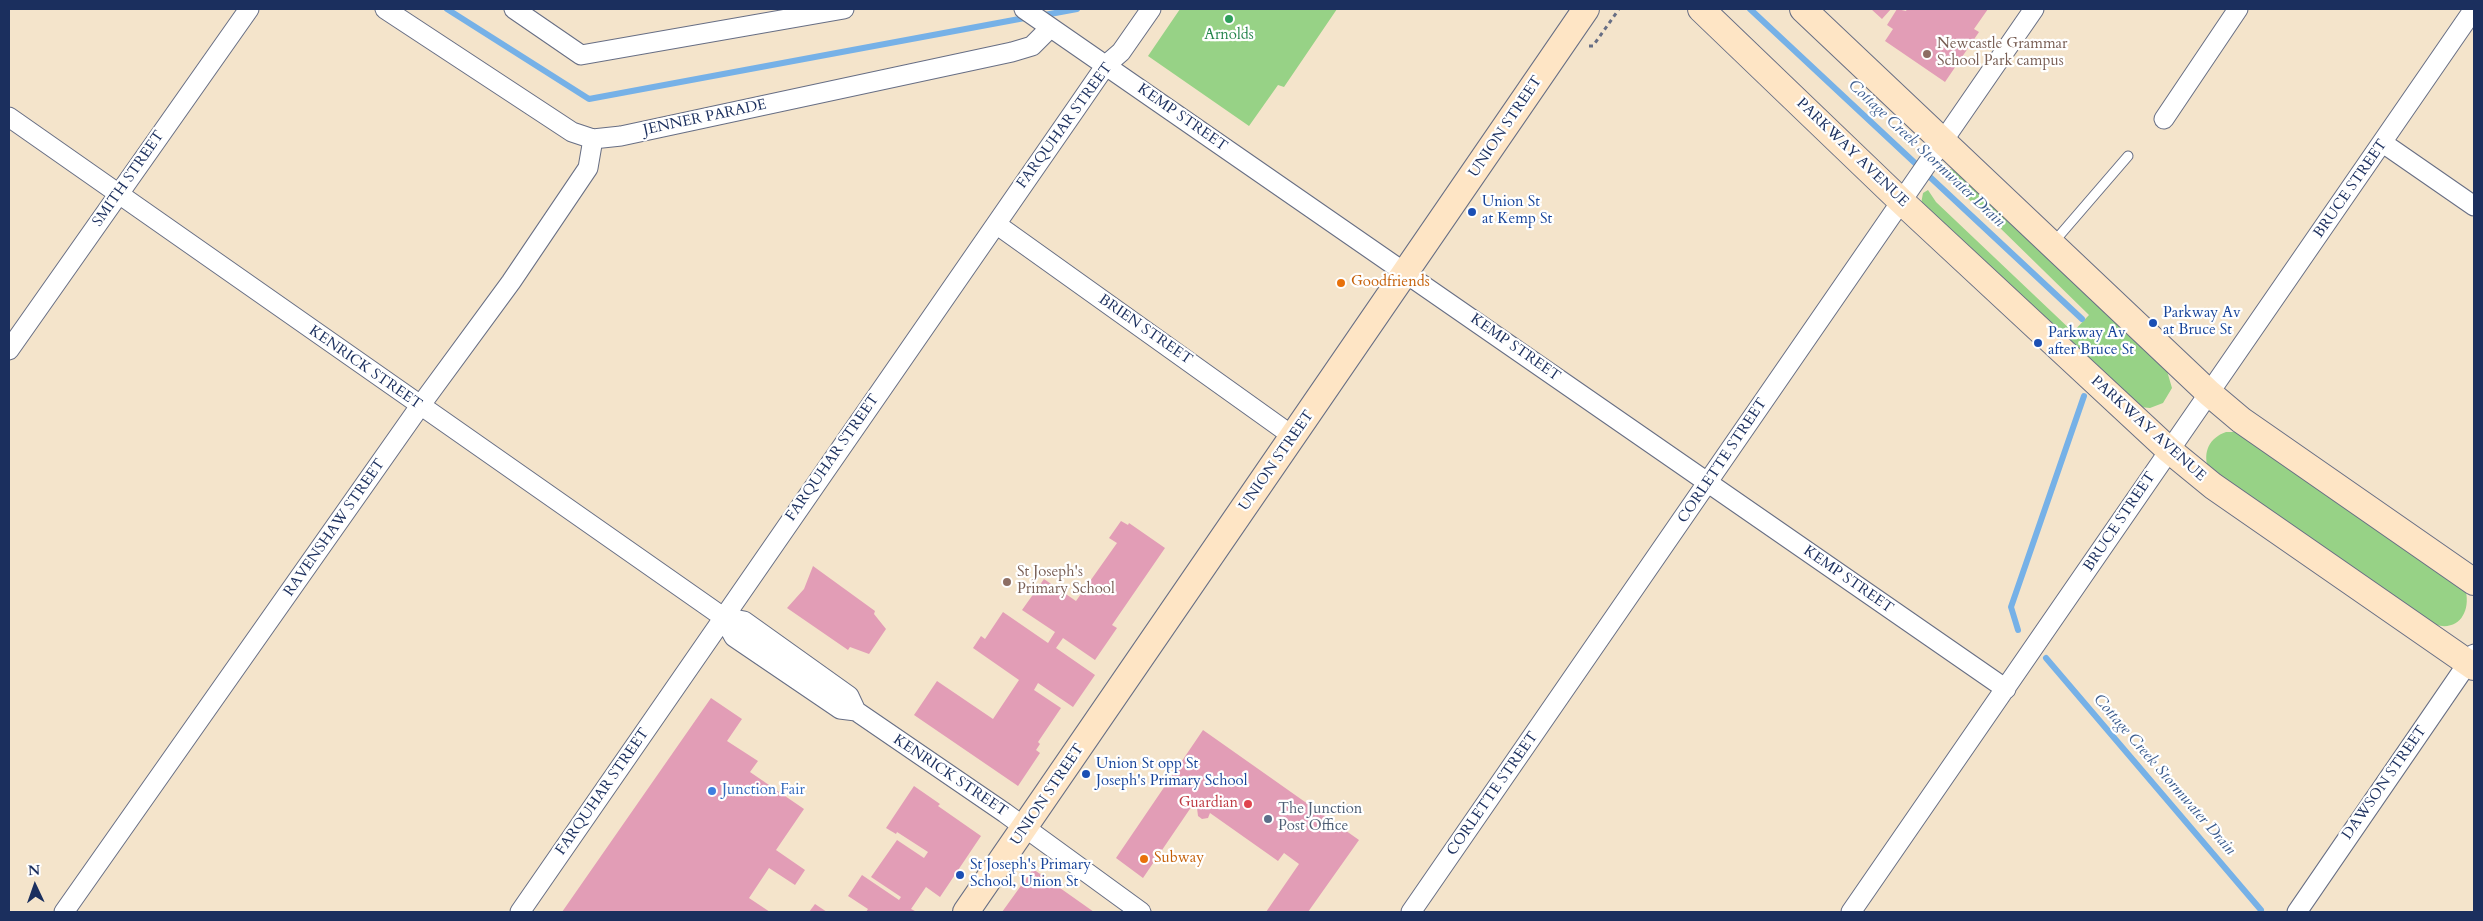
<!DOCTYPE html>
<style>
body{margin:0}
#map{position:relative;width:2483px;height:921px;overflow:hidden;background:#f4e4cb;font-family:Cardo,serif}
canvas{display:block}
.frame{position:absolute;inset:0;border:10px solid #1b2f5e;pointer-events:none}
.north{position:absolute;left:10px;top:861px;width:50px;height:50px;-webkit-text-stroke:4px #fff;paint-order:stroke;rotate:357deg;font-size:14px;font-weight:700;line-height:20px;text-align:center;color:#1b2f5e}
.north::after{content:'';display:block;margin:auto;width:18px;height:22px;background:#1b2f5e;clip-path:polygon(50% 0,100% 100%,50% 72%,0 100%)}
</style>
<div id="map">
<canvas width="2483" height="921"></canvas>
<div class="frame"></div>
<div class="north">N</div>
</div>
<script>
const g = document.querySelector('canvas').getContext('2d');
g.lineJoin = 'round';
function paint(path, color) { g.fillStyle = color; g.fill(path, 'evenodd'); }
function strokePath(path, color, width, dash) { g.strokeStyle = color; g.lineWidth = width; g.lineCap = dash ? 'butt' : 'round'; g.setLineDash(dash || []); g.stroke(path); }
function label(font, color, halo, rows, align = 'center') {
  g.font = font + ' Cardo,serif'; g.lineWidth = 4.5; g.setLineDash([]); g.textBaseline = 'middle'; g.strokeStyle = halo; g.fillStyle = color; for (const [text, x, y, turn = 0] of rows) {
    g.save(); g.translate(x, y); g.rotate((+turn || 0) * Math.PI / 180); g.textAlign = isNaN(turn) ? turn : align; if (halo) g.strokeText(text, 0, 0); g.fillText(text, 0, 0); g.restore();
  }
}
const green = new Path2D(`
 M1180,9H1337L1284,87L1278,85L1249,126L1148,56Z
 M1948,169L1958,170L2099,302L2120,328L2167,371L2172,388L2163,403L2150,408L2140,407L1921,204L1923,193L1928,190L1936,202L2073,332L2089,315L1995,223L1940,173Z
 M2226,432H2236L2466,592C2470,612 2459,631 2436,625L2208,468C2203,452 2209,438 2226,432Z`);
const stream = new Path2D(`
 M447,9L589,99L1030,17
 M1750,9L2082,319
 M1039,16L1077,9
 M2018,630L2011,607L2084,396
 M2046,658L2261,910`);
const building = new Path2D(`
 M1871,9H1891L1882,19Z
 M1897,9L1906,11L1907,9H1988L1974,29L1979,32L1945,82L1885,41L1893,29L1887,25Z
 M1121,521L1128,525L1129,523L1165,548L1112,625L1117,628L1095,660L1063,638L1056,648L1095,675L1073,707L1038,683L1034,690L1061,708L1038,742L1040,744L1036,750L1040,753L1018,786L914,715L937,681L993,719L1019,680L973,648L981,636L985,639L1003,612L1048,643L1055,632L1022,610L1044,579L1076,601L1117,543L1109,538Z
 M813,566L875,611L874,614L886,629L869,654L850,647L848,650L787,608L804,589Z
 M711,698L742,719L727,741L758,761L750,772L804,809L776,850L805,870L795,885L769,868L749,898L770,912H562Z
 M1203,730L1359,840L1308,912H1266L1299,864L1284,853L1278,861L1210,813L1208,818L1202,819L1198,816L1196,800L1143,878L1116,858Z
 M914,786L940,804L938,806L981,836L940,897L926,887L911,909L917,912H866L868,909L848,896L862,875L899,900L901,897L871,877L897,840L924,858L928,852L897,832L896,834L886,828Z
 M1033,869L1060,888L1094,912H1002Z
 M815,904L827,912H809Z`);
const path = new Path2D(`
 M1589,46H1593L1619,9`);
const lane = new Path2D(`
 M2053,243L2128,156`);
const street = new Path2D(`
 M385,9L572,132L593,139L621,136L1012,52L1032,46L1050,28
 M514,9L581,55L844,9
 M1024,9L2006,689
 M9,117L723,617L744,621L849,696L856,711
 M2164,119L2238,9
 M2383,143L2474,206
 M996,224L1294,437
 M9,350L249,9
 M723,617L734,637L840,709L856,711L1005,813L1141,912
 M64,912L420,406L511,282L588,168L593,139
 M520,912L1075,110L1106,65L1121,52L1151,9
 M1411,912L2034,9
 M1851,912L2474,9
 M2297,912L2474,654`);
const secondary = new Path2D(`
 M1701,9L1901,201L2169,450L2213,486L2474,667
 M1803,9L2209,393L2241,420L2474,582
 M966,912L1586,9`);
const markers = [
 [1229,19,5,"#2e9e5b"],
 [1927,54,5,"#8d6e63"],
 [1472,212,5,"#1a4fb4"],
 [1341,283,5,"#e8710a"],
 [2153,323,5,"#1a4fb4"],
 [2038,343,5,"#1a4fb4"],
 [1007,582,5,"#8d6e63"],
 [1086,774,5,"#1a4fb4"],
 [712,791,5,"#3f7fe0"],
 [1248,804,5,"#e0444e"],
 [1268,819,5,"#5c6f8a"],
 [1144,859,5,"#e8710a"],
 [960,875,5,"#1a4fb4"]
];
const leisureNames = [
 ["Arnolds",1229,36]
];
const educationNames = [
 ["Newcastle Grammar",1937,45],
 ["School Park campus",1937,62],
 ["St Joseph's",1017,573],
 ["Primary School",1017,590]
];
const streetNames = [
 ["JENNER PARADE",705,118,-12],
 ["KEMP STREET",1182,118,35],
 ["FARQUHAR STREET",1065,126,-54],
 ["UNION STREET",1506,127,-56],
 ["PARKWAY AVENUE",1852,153,44],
 ["SMITH STREET",129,179,-55],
 ["BRUCE STREET",2351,189,-55],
 ["BRIEN STREET",1145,330,35],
 ["KEMP STREET",1515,348,35],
 ["KENRICK STREET",365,368,35],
 ["PARKWAY AVENUE",2148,429,42],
 ["FARQUHAR STREET",833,458,-55],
 ["UNION STREET",1277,461,-55],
 ["CORLETTE STREET",1723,461,-56],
 ["BRUCE STREET",2120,522,-56],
 ["RAVENSHAW STREET",335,528,-55],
 ["KEMP STREET",1848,580,35],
 ["KENRICK STREET",950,776,34],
 ["DAWSON STREET",2385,783,-55],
 ["FARQUHAR STREET",603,792,-55],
 ["CORLETTE STREET",1493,794,-55],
 ["UNION STREET",1048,795,-56]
];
const transitNames = [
 ["Union St",1482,203],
 ["at Kemp St",1482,220],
 ["Parkway Av",2163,314],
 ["at Bruce St",2163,331],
 ["Parkway Av",2048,334],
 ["after Bruce St",2048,351],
 ["Union St opp St",1096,765],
 ["Joseph's Primary School",1096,782],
 ["St Joseph's Primary",970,866],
 ["School, Union St",970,883]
];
const foodNames = [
 ["Goodfriends",1351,283],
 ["Subway",1154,859]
];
const shopNames = [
 ["Junction Fair",722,791]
];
const healthNames = [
 ["Guardian",1238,804]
];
const serviceNames = [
 ["The Junction",1278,810],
 ["Post Office",1278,827]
];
const waterNames = [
 ["Cottage Creek Stormwater Drain",1926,154,43],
 ["Cottage Creek Stormwater Drain",2164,775,49]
];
paint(green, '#97d286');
strokePath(stream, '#76b1e7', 6);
paint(building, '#e29db6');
strokePath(lane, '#676e84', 11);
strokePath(street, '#676e84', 21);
strokePath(secondary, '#676e84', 28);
strokePath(path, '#676e84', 3, [4, 4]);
strokePath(lane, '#fff', 9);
strokePath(street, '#fff', 19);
strokePath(secondary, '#fee5c5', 26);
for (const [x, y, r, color] of markers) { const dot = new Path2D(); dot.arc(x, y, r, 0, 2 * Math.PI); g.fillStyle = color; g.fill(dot); strokePath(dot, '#fff', 2); }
label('15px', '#27864d', '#fff', leisureNames);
label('15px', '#785e54', '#fff', educationNames, 'left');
label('15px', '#1b2f5e', '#fff', streetNames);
label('15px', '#164399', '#fff', transitNames, 'left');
label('15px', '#c56008', '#fff', foodNames, 'left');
label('15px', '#366cbe', '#fff', shopNames, 'left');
label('15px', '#be3a42', '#fff', healthNames, 'right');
label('15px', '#4e5e75', '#fff', serviceNames, 'left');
label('italic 16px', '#3b5c8e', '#fff', waterNames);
</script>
